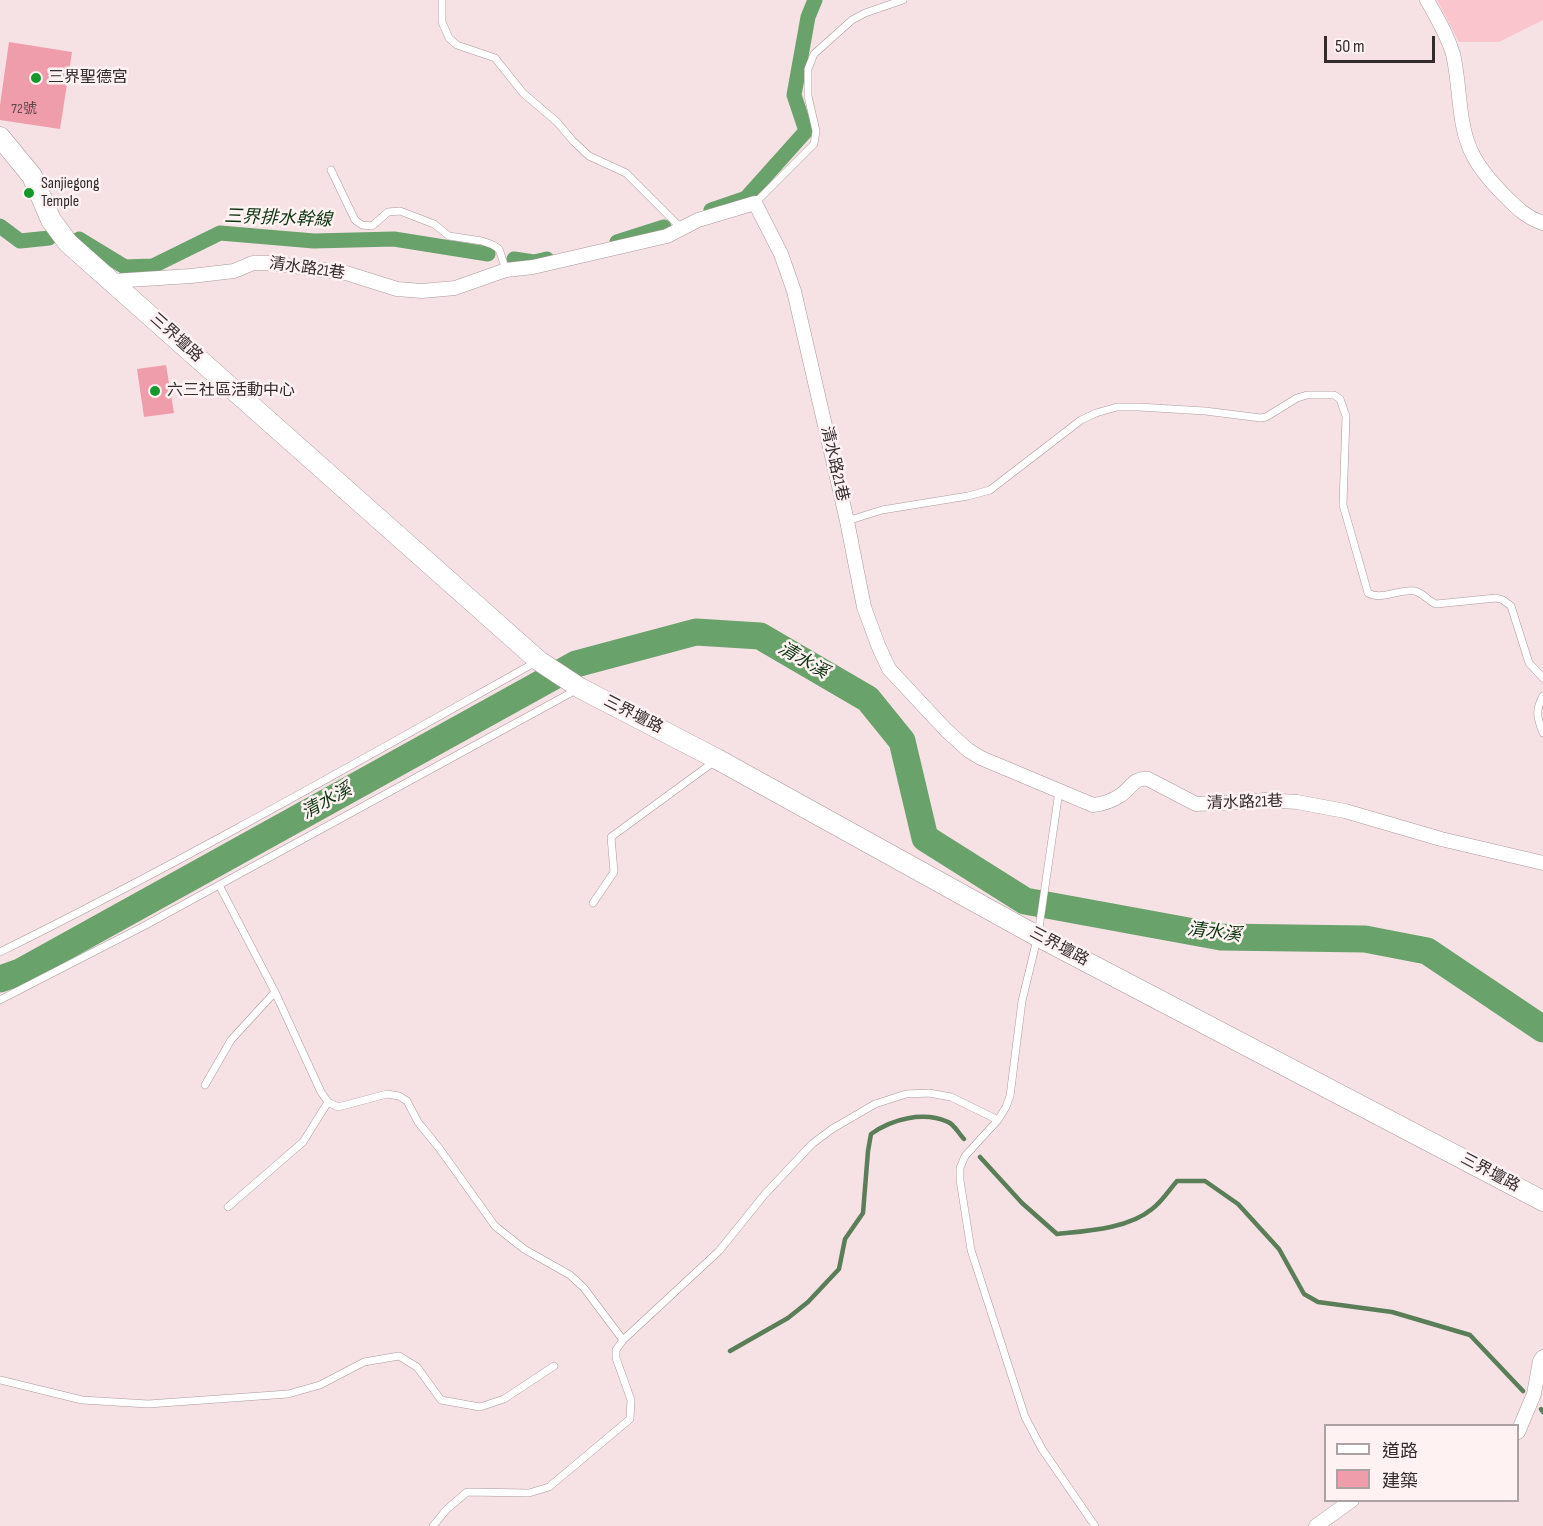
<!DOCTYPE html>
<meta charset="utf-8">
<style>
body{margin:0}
#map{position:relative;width:1543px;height:1526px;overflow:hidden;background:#f6e2e5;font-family:"Sofia Sans Condensed","Noto Sans TC",sans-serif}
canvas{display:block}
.legend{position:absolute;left:1324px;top:1424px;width:195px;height:78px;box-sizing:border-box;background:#fef2f3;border:2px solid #ada2a3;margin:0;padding:8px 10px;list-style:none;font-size:18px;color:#332b2c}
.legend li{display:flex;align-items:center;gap:12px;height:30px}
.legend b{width:30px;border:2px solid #ada2a3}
.scale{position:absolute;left:1324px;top:36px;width:111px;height:27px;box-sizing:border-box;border:3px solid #332b2c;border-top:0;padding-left:8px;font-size:18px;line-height:21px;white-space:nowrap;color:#332b2c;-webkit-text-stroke:4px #fef2f3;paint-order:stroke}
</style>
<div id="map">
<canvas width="1543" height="1526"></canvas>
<ul class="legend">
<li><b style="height:8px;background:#fff"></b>道路</li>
<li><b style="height:16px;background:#ef9daa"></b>建築</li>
</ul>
<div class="scale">50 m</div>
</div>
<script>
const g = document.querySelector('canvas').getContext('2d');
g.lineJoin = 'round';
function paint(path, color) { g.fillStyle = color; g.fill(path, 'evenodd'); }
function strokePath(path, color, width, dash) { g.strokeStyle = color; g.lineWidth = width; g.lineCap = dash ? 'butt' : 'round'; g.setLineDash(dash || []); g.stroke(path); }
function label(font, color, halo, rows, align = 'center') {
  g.font = font + ' "Sofia Sans Condensed","Noto Sans TC",sans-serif'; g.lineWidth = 5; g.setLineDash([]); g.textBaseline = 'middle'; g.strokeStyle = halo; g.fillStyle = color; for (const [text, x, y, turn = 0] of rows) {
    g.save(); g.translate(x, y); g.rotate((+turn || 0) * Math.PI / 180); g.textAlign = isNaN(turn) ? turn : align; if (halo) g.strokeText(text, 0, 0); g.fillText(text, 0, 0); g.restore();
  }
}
const green = new Path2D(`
 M1437,0H1543V20L1499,42H1459Z`);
const stream = new Path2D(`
 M980,1157L1022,1203L1057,1234C1086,1231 1128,1229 1152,1209C1162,1202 1169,1190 1177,1181H1205L1238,1204L1279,1249L1304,1294L1318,1302L1392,1312L1470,1335L1523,1391
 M730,1351L788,1318L808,1302L839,1269L845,1239L863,1213L868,1151L871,1134C892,1119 923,1111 948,1122C954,1124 959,1134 964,1139
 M1541,1409L1543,1412`);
const canal = new Path2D(`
 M711,210L746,198L806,131L794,95L808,17L815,0
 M0,226L20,241L49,238
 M79,239L125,267L153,266L220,233L314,241L394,239L488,254
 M617,242L664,227
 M514,259L534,262L547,259`);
const river = new Path2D(`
 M0,979L20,972L576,664L696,632L760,636L868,699L902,741L925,838L1025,901L1221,937L1365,939L1427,951L1543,1029`);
const building = new Path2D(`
 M9,42L72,52L60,129L0,120V105Z
 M166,365L174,413L144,417L137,369Z`);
const lane = new Path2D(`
 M442,0V22L449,38L457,45L495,58L523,93L557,122L573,141L589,156L626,173L682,229
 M331,170L355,220L362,225L372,226L388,212L400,211L434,224L449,236L482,241L493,245L499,249L506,270
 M755,203L814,144L816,131L808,96V69L814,54L852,20L865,13L903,0
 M847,521L882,510L968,496L990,490L1081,420L1096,413L1117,407H1139L1205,411L1261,418L1266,417L1297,398L1307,395H1334L1340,399L1346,416L1343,505L1368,593C1382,601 1400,588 1415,591C1423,593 1428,601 1436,604L1496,598L1503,600L1511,606L1529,663L1543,678
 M1543,696C1535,710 1537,718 1543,733
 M1059,791L1038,935L1022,1001L1010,1096L1006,1107L998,1120L965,1156L960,1168V1180L971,1250L1025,1417L1042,1449L1095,1526
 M219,885L275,992L321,1092L328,1102L338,1107L387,1094L399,1096L407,1101L418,1122L439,1148L495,1226L524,1249L570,1275L584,1288L623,1340
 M593,903L614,872L611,837L715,761
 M0,952C182,862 359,761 536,662
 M0,1000L144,926L576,690
 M205,1085L231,1040L275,992
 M228,1207L303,1142L328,1102
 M0,1380L82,1400L148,1404L288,1394L320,1385L364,1362L399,1356L417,1367L441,1400L480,1407L504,1399L554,1366
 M433,1526L447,1509L467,1492L529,1493L549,1487L630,1419L631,1400L616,1358V1350L623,1340L719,1251L765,1194L812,1144L832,1129L875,1104L906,1094L929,1093L951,1097L998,1120`);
const street = new Path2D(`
 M1427,0C1437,18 1447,34 1453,54C1461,87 1457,127 1474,157C1482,172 1494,185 1506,197C1517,208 1527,218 1543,223
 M112,281L191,276L234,271L253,263H270L346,273L397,289L422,291L455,288L506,270L533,267L667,236L698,220L755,203L781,254L794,291L847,521L864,607L878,645L889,669L946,730L968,750L981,758L1093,805C1103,804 1112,801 1121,795C1131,788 1134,777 1148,779L1196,804L1245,802L1265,800L1297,802L1345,811L1441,839L1543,863
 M1518,1432L1534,1394L1540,1361L1543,1357
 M1316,1526L1352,1500`);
const secondary = new Path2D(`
 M0,137L32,176L51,220L68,243L539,661L580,688L717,759L1037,936L1543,1201`);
const markers = [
 [36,78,6,"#14982c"],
 [29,193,6,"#14982c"],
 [155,391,6,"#14982c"]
];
const numberNames = [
 ["72號",24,109]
];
const poiNames = [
 ["三界聖德宮",48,78],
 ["Sanjiegong",41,184],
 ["Temple",41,202],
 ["六三社區活動中心",167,391]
];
const streetNames = [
 ["清水路21巷",307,269,8],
 ["三界壇路",176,338,42],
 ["清水路21巷",834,464,77],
 ["三界壇路",633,715,27],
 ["清水路21巷",1245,803,-2],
 ["三界壇路",1059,947,28],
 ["三界壇路",1490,1173,28]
];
const waterNames = [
 ["三界排水幹線",278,219,2],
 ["清水溪",803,661,30],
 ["清水溪",327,802,-29],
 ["清水溪",1214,933,7]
];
paint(green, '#fac5cc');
strokePath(stream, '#5a7e58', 4.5);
strokePath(canal, '#6aa26b', 15);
strokePath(river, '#6aa26b', 27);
paint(building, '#ef9daa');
strokePath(lane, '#ab999b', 8);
strokePath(street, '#ab999b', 15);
strokePath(secondary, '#ab999b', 21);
strokePath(lane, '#fff', 7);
strokePath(street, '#fff', 14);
strokePath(secondary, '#fff', 20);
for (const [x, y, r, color] of markers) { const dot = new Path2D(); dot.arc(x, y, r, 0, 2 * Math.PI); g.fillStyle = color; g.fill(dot); strokePath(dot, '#fef2f3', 2); }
label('14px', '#62484c', null, numberNames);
label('16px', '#332b2c', '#fef2f3', poiNames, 'left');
label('16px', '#332b2c', '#fef2f3', streetNames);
label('italic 18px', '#0d3611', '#fef2f3', waterNames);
</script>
